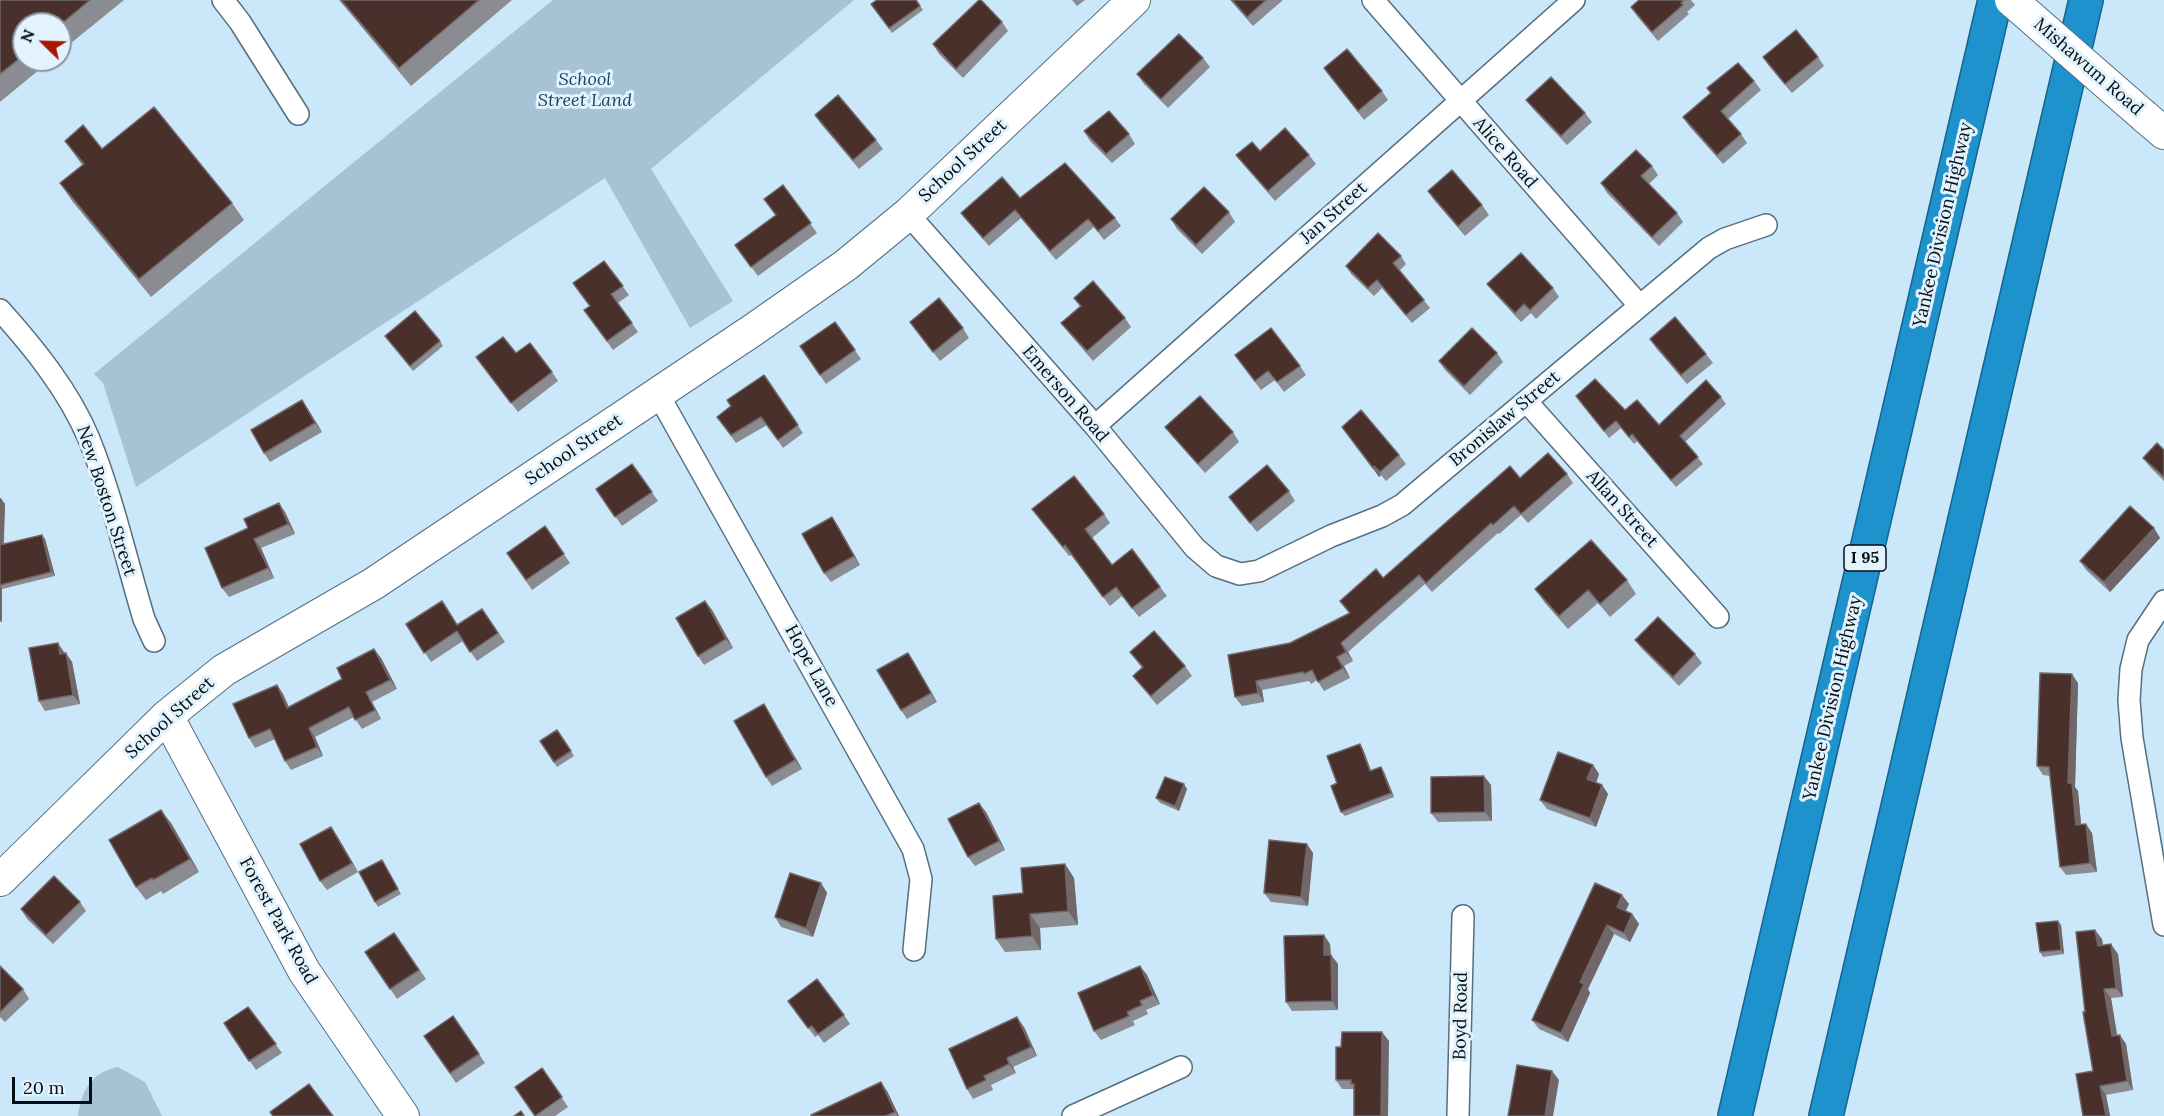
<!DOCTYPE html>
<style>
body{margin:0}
#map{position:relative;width:2164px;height:1116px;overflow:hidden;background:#cbe7fa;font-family:Lora,serif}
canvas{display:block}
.north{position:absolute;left:12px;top:12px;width:60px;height:60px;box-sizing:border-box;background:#e2f3fe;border:2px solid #8a97a0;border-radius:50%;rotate:293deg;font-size:16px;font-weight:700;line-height:24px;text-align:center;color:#050e14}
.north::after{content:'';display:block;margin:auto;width:21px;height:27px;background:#a81701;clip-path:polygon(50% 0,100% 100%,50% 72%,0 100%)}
.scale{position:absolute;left:12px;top:1077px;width:80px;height:27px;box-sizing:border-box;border:3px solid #050e14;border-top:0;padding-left:8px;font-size:18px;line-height:21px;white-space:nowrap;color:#050e14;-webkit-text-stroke:4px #e2f3fe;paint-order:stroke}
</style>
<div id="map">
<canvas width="2164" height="1116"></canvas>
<div class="north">N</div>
<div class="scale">20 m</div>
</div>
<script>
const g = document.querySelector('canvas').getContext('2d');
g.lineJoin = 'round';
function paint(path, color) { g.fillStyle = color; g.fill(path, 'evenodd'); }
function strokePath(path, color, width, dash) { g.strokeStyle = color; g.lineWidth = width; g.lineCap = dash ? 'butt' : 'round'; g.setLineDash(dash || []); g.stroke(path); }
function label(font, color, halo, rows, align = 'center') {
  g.font = font + ' Lora,serif'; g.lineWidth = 6; g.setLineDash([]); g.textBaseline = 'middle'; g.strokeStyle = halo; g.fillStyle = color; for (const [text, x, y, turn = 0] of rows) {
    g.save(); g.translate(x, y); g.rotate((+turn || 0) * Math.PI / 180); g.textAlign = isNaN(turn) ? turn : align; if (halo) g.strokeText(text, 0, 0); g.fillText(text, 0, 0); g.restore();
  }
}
const green = new Path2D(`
 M553,0H854L651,169L733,301L690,328L605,178L136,487L103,383L94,374Z
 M118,1067L145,1082L162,1116H78C81,1091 92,1072 118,1067Z`);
const street = new Path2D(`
 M223,0L240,22L298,114
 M1373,0L1639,305
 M908,214L1095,426L1195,548L1216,566L1240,574L1259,571L1331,536L1382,516L1402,505L1709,248L1725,239L1766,225
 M0,310C34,348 69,391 89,439C112,496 126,559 144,619L154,641
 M658,394L913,849L921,879L914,950
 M1526,401L1718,617
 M1095,426L1574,0
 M2164,601L2138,640L2131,669L2129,700L2132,738L2164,925
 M1073,1116L1181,1067
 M1458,1116L1463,916`);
const secondary = new Path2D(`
 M2144,116L2164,133
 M167,716L304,971L403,1116
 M0,880L167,716L224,670L373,584L753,330L846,265L908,214L1134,0`);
const highway = new Path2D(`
 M1735,1116L1995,0
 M1826,1116L2086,0`);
const secondaryBridge = new Path2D(`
 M2011,0L2144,116`);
const wall = new Path2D(`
 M0,0H124L60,52V24H24V60H51L0,102Z
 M339,0H512L411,86Z
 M916,0L923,10L892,33L871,4Z
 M1072,0H1085L1077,6Z
 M1230,0H1283L1253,26Z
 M1639,0H1691L1695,5L1687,12L1689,14L1658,41L1637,16L1631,7Z
 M1002,22L1008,31L963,78L939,54L933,44Z
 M1763,57H1818L1824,66L1792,93L1769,66Z
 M1203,58L1210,67L1168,108L1144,84L1137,74Z
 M1324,68L1382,91L1388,100L1364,120Z
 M1754,81L1761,90L1728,119L1741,134L1747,143L1723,164L1689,126L1683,117L1710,93L1707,88Z
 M1526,100L1585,113L1592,122L1567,145L1533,109Z
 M815,115L876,140L883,149L859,169L821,124Z
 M1084,131L1129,134L1135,144L1112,163L1090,141Z
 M65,141L102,149L232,203L244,220L151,297L72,201L60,183L82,165Z
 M1236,155H1309L1316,164L1275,201L1243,164Z
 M1652,166L1658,175L1649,184L1677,213L1683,222L1659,246L1607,193L1601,183Z
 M783,185L817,233L758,276L735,245L776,215Z
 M1428,191L1482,205L1489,215L1465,236L1434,200Z
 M1020,198L1115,218L1121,226L1104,240L1094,227L1056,260L1021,218L989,246L967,221L961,213Z
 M1229,212L1235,222L1202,254L1177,229L1171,219Z
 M1401,256L1406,264L1400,270L1430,308L1412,323L1382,288L1374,296L1351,274L1346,266Z
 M604,261L629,295L618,303L638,332L613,350L584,310L590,306Z
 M1487,284L1553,288L1559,297L1536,319L1531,313L1521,322L1494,293Z
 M1074,298L1125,318L1131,327L1093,361L1068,332L1061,323L1080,306Z
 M835,322L861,359L826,384L800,346Z
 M910,322L963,328L969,338L940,361Z
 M385,336L440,341L443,346L413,371Z
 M1650,339L1706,354L1713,363L1687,384L1656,348Z
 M516,353L552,372L558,381L518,412L476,357Z
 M1497,353L1503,362L1470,395L1445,370L1439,361Z
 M1241,364L1300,366L1306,375L1284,392L1275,380L1261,390Z
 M764,375L803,433L783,448L767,425L736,443L717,417L731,406Z
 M1576,396L1625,410L1659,425L1721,397L1726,404L1685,442L1703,464L1676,487L1637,441L1634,444L1621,428L1609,438Z
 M302,400L322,432L270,462L264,453Z
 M1165,427L1233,432L1239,442L1205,473L1172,436Z
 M1342,427L1399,455L1406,464L1386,481L1381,475L1379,477Z
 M2164,450V481L2150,467L2143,458Z
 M632,464L658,501L622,526L596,489Z
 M1567,474L1573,483L1528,523L1521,515L1499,534L1498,533L1432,592L1425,584L1348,652L1353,661L1344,666L1350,678L1324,691L1317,680L1311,684L1309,681L1262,690L1264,702L1242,706L1235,697L1290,643L1349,613L1340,601L1383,578L1520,478Z
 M1289,491L1295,501L1257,532L1229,497Z
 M0,499H1L5,504L4,544L45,539L55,576L2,589V622H0Z
 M1032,509L1104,514L1110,523L1092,538L1112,565L1160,587L1167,596L1139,617L1122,596L1110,606L1071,555L1069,556Z
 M285,512L295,534L261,548L274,578L229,597L222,588L205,548Z
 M832,517L838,526L860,565L831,582L824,573Z
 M545,526L570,563L532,590L507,553Z
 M2154,528L2160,538L2110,592L2086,570L2080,561Z
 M1627,580L1636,594L1610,617L1598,603L1568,629L1545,603L1535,589Z
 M705,601L712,610L733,648L704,665L698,656Z
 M482,609L505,642L477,661L463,641L431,662L406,624L458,625Z
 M1635,640L1695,654L1702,663L1679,686L1642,649Z
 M64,652L72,662L80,704L45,711L39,701Z
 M1130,652L1185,666L1192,676L1157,705L1140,685L1133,676L1142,668Z
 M908,653L914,662L937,702L907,719L901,710Z
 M381,658L397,689L372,702L381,719L362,729L354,717L315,737L323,756L291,770L285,761L275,739L255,748L249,738L277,685L283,694L289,707Z
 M2078,683L2075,787L2078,791L2081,824L2092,833L2097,872L2066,875L2060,867L2050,776L2043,775L2037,766Z
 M764,704L770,714L802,769L772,786L766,777Z
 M557,730L574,756L557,767L540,741Z
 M1363,749L1371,771L1384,772L1394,797L1345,816L1341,812L1337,783Z
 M1593,765L1599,774L1596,783L1602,785L1608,794L1596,827L1547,809L1540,800Z
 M1491,785L1492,821L1438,822L1431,813Z
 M1187,789L1179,811L1160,803L1156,798Z
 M986,812L1005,850L975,866L968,857Z
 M171,823L199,872L163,894L161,891L146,900L136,887Z
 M337,836L358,872L327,890L320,881Z
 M1313,853L1308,906L1271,902L1264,893Z
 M382,860L401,894L378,907L375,902Z
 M1065,864L1074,878L1078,925L1040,928L1041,950L1005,952L996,939L1023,893Z
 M821,883L827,893L813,937L781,927L775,917Z
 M1595,883L1629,904L1625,911L1632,914L1639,924L1630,942L1614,934L1588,989L1590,993L1568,1042L1539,1029L1532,1020Z
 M80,902L86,911L53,944L27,919L21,909Z
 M2061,925L2064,954L2043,957L2040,952Z
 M394,933L426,979L397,999L365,952Z
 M2102,939L2103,945L2118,954L2123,997L2111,998L2117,1036L2126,1044L2133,1090L2106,1095L2110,1116H2083L2093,1071L2085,1012Z
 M1330,944L1331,955L1338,964V1010L1292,1011L1286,1002Z
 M0,966L23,989L29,999L5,1022L0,1017Z
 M1140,966L1147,975L1160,1004L1146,1010L1148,1014L1133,1021L1135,1025L1101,1040L1094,1031Z
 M788,1001L844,1015L850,1024L824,1043L818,1035L815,1037Z
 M248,1007L282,1053L256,1070L224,1023Z
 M453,1016L485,1063L456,1083L424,1036Z
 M1024,1027L1037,1056L1013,1067L1016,1073L991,1085L993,1090L973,1099L967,1089Z
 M1389,1041L1354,1089H1342L1336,1080L1341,1047Z
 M542,1068L568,1107L555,1116H535Z
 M887,1091L899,1116H811Z`);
const shadedWall = new Path2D(`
 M302,400L308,409L322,432L315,423Z
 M1374,466L1381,475L1379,477L1373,468Z
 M1,499L5,504L3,550L0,545Z
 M279,503L285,512L295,534L288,524Z
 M832,517L838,526L860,565L854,556Z
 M2154,528L2160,538L2110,592L2104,582Z
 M42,535L45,539L55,576L51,572Z
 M254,539L261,548L274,578L268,568Z
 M0,586L2,589V622L0,619Z
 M705,601L712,610L733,648L726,639Z
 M58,643L64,652L66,663L60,654Z
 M1341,643L1348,652L1353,661L1346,652Z
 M374,649L381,658L397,689L390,680Z
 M66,653L72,662L80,704L73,695Z
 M908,653L914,662L937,702L931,693Z
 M1337,657L1344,666L1350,678L1343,668Z
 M2072,674L2078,683L2075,787L2078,791L2082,834L2076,825L2068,783Z
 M1256,681L1262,690L1264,702L1258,693Z
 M277,685L283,694L293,717L287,708Z
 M366,692L372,702L381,719L375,710Z
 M764,704L770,714L802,769L795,760Z
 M309,728L315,737L323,756L317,747Z
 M1360,744L1363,749L1373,776L1370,771Z
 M1593,765L1599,774L1594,789L1587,779Z
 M1381,767L1384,772L1394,797L1391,793Z
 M1484,776L1491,785L1492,821L1485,812Z
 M1184,784L1187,789L1179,811L1175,806Z
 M1602,785L1608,794L1596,827L1590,818Z
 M979,803L986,812L1005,850L999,841Z
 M161,810L171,823L199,872L190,859Z
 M2086,824L2092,833L2097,872L2090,863Z
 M331,827L337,836L358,872L352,863Z
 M1307,844L1313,853L1308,906L1301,897Z
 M1065,864L1074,878L1078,925L1068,911Z
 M821,883L827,893L813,937L806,928Z
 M1622,895L1629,904L1623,916L1617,907Z
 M1030,914L1040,928L1041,950L1032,936Z
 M1632,914L1639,924L1630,942L1624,933Z
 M2058,921L2061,925L2064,954L2061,950Z
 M1607,925L1614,934L1588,989L1590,993L1568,1042L1561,1033L1580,982Z
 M2095,930L2102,939L2104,955L2098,946Z
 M1324,935L1330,944L1331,964L1324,955Z
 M2111,944L2118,954L2123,997L2116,988Z
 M1331,955L1338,964V1010L1332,1001Z
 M1140,966L1147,975L1160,1004L1153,995Z
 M2104,989L2111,998L2119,1046L2112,1036Z
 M1017,1017L1024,1027L1037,1056L1031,1047Z
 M1382,1032L1389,1041L1388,1116H1381Z
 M2120,1035L2126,1044L2133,1090L2127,1081Z
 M1007,1058L1013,1067L1016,1073L1009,1064Z
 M1552,1071L1559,1080L1553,1116H1545Z
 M881,1082L887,1091L899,1116H898L895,1112Z
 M2100,1086L2106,1095L2110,1116H2106Z`);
const building = new Path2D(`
 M0,0H90L60,25V24H24V55L0,74Z
 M341,0H479L399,68Z
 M877,0H916L920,6L889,28L871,4Z
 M979,0H981L1002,22L956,69L933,44Z
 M1232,0H1266L1247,17Z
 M1639,0H1684L1681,3L1683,5L1652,32L1631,7Z
 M1796,30L1818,57L1785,84L1763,57Z
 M1179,34L1203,58L1161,99L1137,74Z
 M1347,49L1382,91L1358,111L1324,68Z
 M1738,63L1754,81L1721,111L1741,134L1717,155L1683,117L1711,93L1707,88Z
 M1551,77L1585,113L1561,136L1526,100Z
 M838,95L876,140L853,160L815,115Z
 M154,107L232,203L139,279L60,183L84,164L65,141L83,125L102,149Z
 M1109,111L1129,134L1106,154L1084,131Z
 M1285,128L1309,155L1268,191L1236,155L1252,142L1260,151Z
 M1636,150L1652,166L1641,176L1677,213L1652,237L1601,183Z
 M1065,163L1115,218L1098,231L1088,219L1050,251L1015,210L983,238L961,213L1002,177L1020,198Z
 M1452,170L1482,205L1458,226L1428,191Z
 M783,185L811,223L751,267L735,245L776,215L764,199Z
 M1204,187L1229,212L1196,245L1171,219Z
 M1378,233L1401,256L1393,263L1424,300L1406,315L1377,280L1368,288L1346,266Z
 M1521,253L1553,288L1530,310L1524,304L1515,313L1487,284Z
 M604,261L623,286L611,294L632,323L607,341L584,310L590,306L573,283Z
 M1093,281L1125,318L1087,351L1061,323L1081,306L1074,298Z
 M939,298L963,328L933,352L910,322Z
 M415,311L440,341L410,366L385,336Z
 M1675,317L1706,354L1681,375L1650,339Z
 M835,322L855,350L820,375L800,346Z
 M1271,328L1300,366L1277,382L1268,371L1255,381L1235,355Z
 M1472,328L1497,353L1464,386L1439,361Z
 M503,337L516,353L530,343L552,372L511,403L476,357Z
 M764,375L798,425L778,440L761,417L731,435L717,417L731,406L727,400Z
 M1595,379L1625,410L1637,400L1659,425L1706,380L1721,397L1680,436L1698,457L1671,480L1632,434L1629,437L1616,421L1604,431L1576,396Z
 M1200,396L1233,432L1198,464L1165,427Z
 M302,400L315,423L264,453L251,430Z
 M1361,410L1399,455L1380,472L1374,466L1373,468L1342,427Z
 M2157,443L2164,450V477L2143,458Z
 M1548,453L1567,474L1521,514L1514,506L1493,525L1491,523L1426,583L1419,575L1341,643L1346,652L1337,657L1343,668L1318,682L1312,670L1304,674L1303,672L1256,681L1258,693L1235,697L1228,655L1290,643L1350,613L1340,601L1376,569L1383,578L1510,466L1520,478Z
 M632,464L652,492L615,517L596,489Z
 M1267,465L1289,491L1250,523L1229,497Z
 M1074,476L1104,514L1085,529L1112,565L1132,549L1160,587L1132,608L1116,587L1103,597L1065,545L1063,547L1032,509Z
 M0,499H1L0,545L42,535L51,572L0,585Z
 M279,503L288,524L254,539L268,568L222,588L205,548L248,528L244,519Z
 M2130,506L2154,528L2104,582L2080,561Z
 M832,517L854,556L824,573L802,534Z
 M545,526L564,554L526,580L507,553Z
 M1591,540L1627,580L1600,604L1588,590L1559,616L1535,589Z
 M442,601L457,625L482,609L498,633L470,652L457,631L424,653L406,624Z
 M705,601L726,639L698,656L676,618Z
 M1658,617L1695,654L1673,677L1635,640Z
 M1154,631L1185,666L1151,696L1133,676L1143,667L1130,652Z
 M58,643L60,654L66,653L73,695L39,701L29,648Z
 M374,649L390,680L366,692L375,710L355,720L349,707L309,728L317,747L285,761L270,729L249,738L233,704L277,685L287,708L342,679L337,668Z
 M908,653L931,693L901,710L877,670Z
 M2040,673L2072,674L2068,783H2072L2076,825L2086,824L2090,863L2060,867L2049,767L2037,766Z
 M764,704L795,760L766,777L734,721Z
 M557,730L571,751L554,762L540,741Z
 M1360,744L1370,771L1381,767L1391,793L1341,812L1331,786L1337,783L1327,756Z
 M1558,752L1593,765L1587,779L1602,785L1590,818L1540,800Z
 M1484,776L1485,812L1431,813V777Z
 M1165,777L1184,784L1175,806L1156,798Z
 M979,803L999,841L968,857L948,819Z
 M161,810L190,859L153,880L152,878L136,887L109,840Z
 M331,827L352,863L320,881L300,844Z
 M1269,840L1307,844L1301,897L1264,893Z
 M382,860L398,889L375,902L359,872Z
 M1065,864L1068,911L1030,914L1032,936L996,939L993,896L1023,893L1021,868Z
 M790,873L821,883L806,928L775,917Z
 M54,876L80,902L46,935L21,909Z
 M1595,883L1622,895L1617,907L1632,914L1624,933L1607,925L1580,982L1584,984L1561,1033L1532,1020Z
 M2058,921L2061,950L2040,952L2036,923Z
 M2095,930L2098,946L2111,944L2116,988L2104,989L2112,1036L2120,1035L2127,1081L2100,1086L2106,1116H2083L2076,1074L2093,1071L2083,1012H2085L2076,932Z
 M394,933L419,970L390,989L365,952Z
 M1324,935V955H1331L1332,1001L1286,1002L1284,936Z
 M0,966L23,989L0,1012Z
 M1140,966L1153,995L1140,1001L1142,1005L1127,1012L1129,1016L1094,1031L1078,993Z
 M817,979L844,1015L818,1034L812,1026L808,1028L788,1001Z
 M248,1007L276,1044L249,1061L224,1023Z
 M453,1016L479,1054L450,1073L424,1036Z
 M1017,1017L1031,1047L1007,1058L1009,1064L984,1076L986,1080L967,1089L949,1049Z
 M1342,1032H1382L1381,1116H1354V1084H1351V1080H1336V1047H1341Z
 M1517,1065L1552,1071L1545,1116H1508Z
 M542,1068L562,1097L535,1116L515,1087Z
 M881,1082L895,1112L885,1116H811V1115Z
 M309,1084L333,1116H273L270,1112Z
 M521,1111L524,1116H514Z`);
const shields = [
 [1865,558,42]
];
const shieldNames = [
 ["I 95",1865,558]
];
const streetNames = [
 ["Mishawum Road",2088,67,41],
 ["Alice Road",1505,153,49],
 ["School Street",963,161,-43],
 ["Jan Street",1334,213,-42],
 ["Yankee Division Highway",1943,225,-77],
 ["Emerson Road",1065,394,49],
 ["Bronislaw Street",1505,419,-40],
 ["School Street",574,450,-34],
 ["New Boston Street",106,501,72],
 ["Allan Street",1622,509,48],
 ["Hope Lane",811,666,61],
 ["Yankee Division Highway",1833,698,-77],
 ["School Street",170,718,-42],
 ["Forest Park Road",278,921,61],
 ["Boyd Road",1461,1016,-89]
];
const parkNames = [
 ["School",585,80],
 ["Street Land",585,101]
];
paint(green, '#a6c2d5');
strokePath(street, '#566f80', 24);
strokePath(secondary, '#566f80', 34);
strokePath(highway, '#15648c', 36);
strokePath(street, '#fff', 21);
strokePath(secondary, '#fff', 32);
strokePath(highway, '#1d92cd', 33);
strokePath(secondaryBridge, '#566f80', 34, []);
strokePath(secondaryBridge, '#fff', 32);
paint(wall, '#8a8c92');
paint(shadedWall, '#716769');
paint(building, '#4a302b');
strokePath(building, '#716769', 1.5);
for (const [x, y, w] of shields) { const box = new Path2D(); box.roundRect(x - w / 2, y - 13, w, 26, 4.5); g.fillStyle = '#e2f3fe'; g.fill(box); strokePath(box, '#050e14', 1.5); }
label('bold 16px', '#050e14', null, shieldNames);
label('18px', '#050e14', '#e2f3fe', streetNames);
label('italic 18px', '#16455f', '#e2f3fe', parkNames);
</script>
